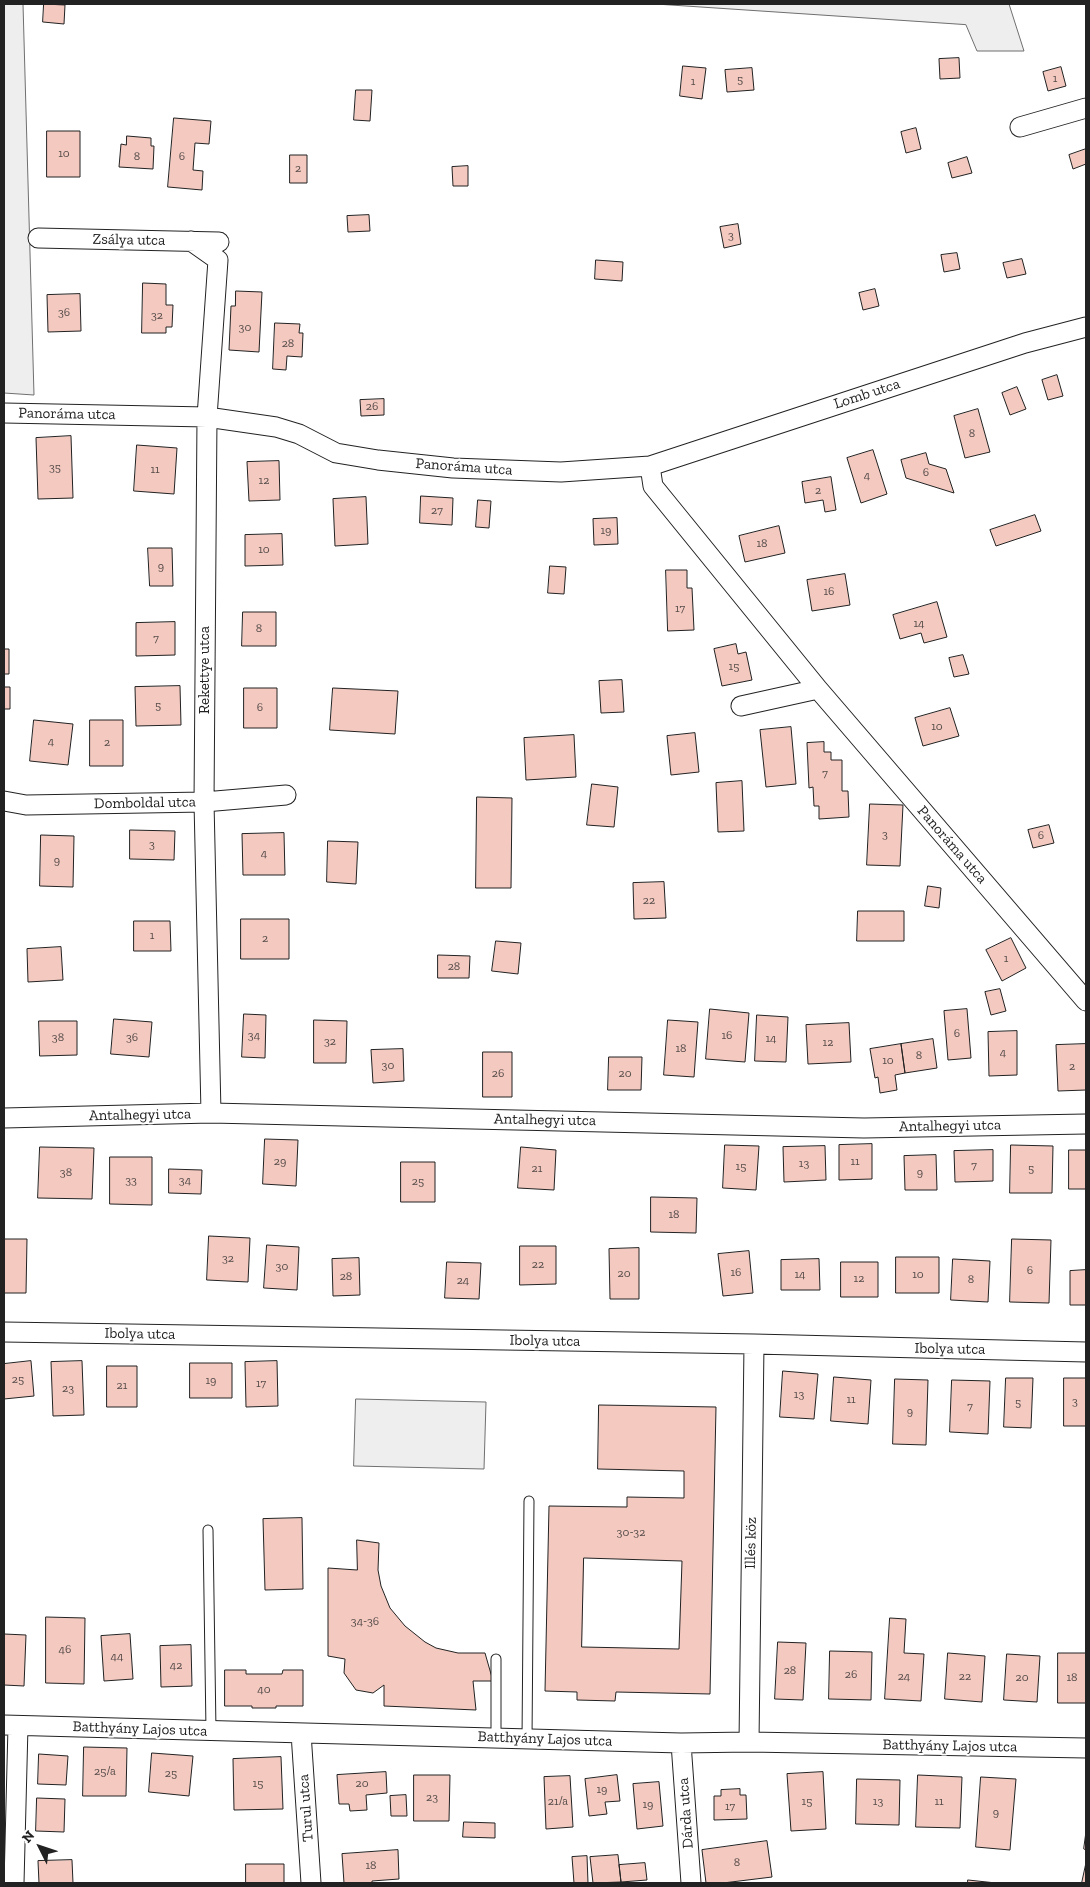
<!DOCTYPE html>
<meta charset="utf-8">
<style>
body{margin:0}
#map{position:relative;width:1090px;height:1887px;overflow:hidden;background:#fff;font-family:"Zilla Slab",serif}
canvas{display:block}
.frame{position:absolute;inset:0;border:5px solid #222;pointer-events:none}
.north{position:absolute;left:15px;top:1822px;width:50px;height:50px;-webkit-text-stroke:4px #fff;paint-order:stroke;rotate:311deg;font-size:14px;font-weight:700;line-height:20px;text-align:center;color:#222}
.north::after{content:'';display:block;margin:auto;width:18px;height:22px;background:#222;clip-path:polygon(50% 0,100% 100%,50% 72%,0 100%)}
</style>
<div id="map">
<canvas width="1090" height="1887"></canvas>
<div class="frame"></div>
<div class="north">N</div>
</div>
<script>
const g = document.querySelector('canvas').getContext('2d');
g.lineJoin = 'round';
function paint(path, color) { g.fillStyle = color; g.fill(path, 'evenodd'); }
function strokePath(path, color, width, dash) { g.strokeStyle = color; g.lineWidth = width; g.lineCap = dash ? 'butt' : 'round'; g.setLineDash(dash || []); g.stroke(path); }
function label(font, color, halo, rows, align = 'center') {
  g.font = font + ' "Zilla Slab",serif'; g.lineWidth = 4; g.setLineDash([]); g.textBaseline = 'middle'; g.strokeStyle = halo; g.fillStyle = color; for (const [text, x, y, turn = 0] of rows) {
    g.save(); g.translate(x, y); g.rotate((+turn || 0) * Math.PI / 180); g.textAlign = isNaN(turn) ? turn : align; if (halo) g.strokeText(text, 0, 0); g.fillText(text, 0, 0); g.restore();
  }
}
const green = new Path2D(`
 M4,4H23L34,395L4,393Z
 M656,4H1009L1024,51H977L966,25Z
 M356,1399L486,1402L484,1469L354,1466Z`);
const building = new Path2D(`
 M44,4L65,5L64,24L43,22Z
 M959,58L960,78L940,79L939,59Z
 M683,66L706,68L702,99L680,96Z
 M1061,67L1066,86L1048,91L1043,72Z
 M752,68L754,90L727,92L725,70Z
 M356,90H372L370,121L354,120Z
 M174,118L211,121L209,144L195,143L193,170L203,171L202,190L168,187Z
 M916,128L921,149L906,153L901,132Z
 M47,131H80V177H47Z
 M127,136L151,138V146H154L153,169L119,167L121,144L126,145Z
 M1086,149V164L1073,169L1069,155Z
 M290,155H307V183H290Z
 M967,157L972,173L952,178L948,163Z
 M468,166V186H453L452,167Z
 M369,215L370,231L348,232L347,216Z
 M738,224L741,244L724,248L720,227Z
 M957,253L960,269L944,272L941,255Z
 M1022,259L1026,274L1007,278L1003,263Z
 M596,260L623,262L622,281L595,279Z
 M143,283L166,284V305H173L172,327H166V333H142Z
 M875,289L879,306L863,310L859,293Z
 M236,291L262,292L259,352L229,350L231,306H235Z
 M80,294L81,331L48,332L47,295Z
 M275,323L300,324L299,333H303L302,357L287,356L286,370L273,369Z
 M1057,375L1063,396L1048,400L1042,380Z
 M1017,387L1026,409L1010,415L1002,393Z
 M384,399V415L361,416L360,400Z
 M978,409L990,452L965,458L954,416Z
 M71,436L73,498L38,499L36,438Z
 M137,445L177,448L174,494L134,491Z
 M873,450L887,494L861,503L847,458Z
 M926,453L929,464L946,469L954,493L906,478L901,460Z
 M279,461L280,500L249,501L247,462Z
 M831,477L836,510L825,512L823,500L805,503L802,482Z
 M421,496L453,498L452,525L420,523Z
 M366,497L368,544L335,546L333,499Z
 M478,500L491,501L489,528L476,527Z
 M1035,515L1041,531L996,546L990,530Z
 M617,518L618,544L594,545L593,519Z
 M779,526L785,553L745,562L739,536Z
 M282,534L283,565L245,566V535Z
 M148,548H172L173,586H150Z
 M550,566L566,567L564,594L548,593Z
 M666,570H687V588H692L694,630L668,631Z
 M845,574L850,605L812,611L807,580Z
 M937,602L947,637L924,643L921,633L900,639L893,615Z
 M243,612H276V646H242Z
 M175,622V655L136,656V623Z
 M736,644L738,654L746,652L752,680L722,686L714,649Z
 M4,649H9V674H4Z
 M963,655L969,674L954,677L949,658Z
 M622,680L624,712L601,713L599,681Z
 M180,686L181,725L136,726L135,687Z
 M4,687H10V709H4Z
 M244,688H277V728H244Z
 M333,688L398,691L395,734L330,730Z
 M950,708L959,736L923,746L915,718Z
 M34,720L73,724L68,765L30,761Z
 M90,720H123V766H90Z
 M791,727L796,784L766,787L760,730Z
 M695,733L699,772L671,775L667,736Z
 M574,735L576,777L526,780L524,738Z
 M824,742V752H831V760H842V791H848L849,817L819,819V806H814L813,787L809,788L807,743Z
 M742,781L744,831L718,832L716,783Z
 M592,784L618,787L614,827L587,825Z
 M477,797L512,798L511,888H476Z
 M870,804L903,805L900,866L867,865Z
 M1049,825L1054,843L1033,848L1028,830Z
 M130,830L175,831L174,860L130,859Z
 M284,833L285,875H243L242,834Z
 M41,835L74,836L73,887L40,886Z
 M328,841L358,842L356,884L327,882Z
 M664,882L666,918L634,919L633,883Z
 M928,886L941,888L939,908L925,906Z
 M858,911H904V941H857Z
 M241,919H289V959H241Z
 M134,921H170L171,951H134Z
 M1011,938L1026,968L1002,981L986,950Z
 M496,941L521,943L518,974L492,971Z
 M61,947L63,980L28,982L27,949Z
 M438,955L470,956L469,978H438Z
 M1000,989L1006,1011L991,1015L985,992Z
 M710,1009L749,1013L745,1062L706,1059Z
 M967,1009L971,1058L948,1060L944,1011Z
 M244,1014L266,1015L265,1058L242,1057Z
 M757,1015L788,1017L786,1062L755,1061Z
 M114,1019L152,1022L149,1057L111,1054Z
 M314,1020L347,1021L346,1063H314Z
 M668,1020L698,1022L694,1077L664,1075Z
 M39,1021H77V1055L40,1056Z
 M849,1023L851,1062L808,1064L806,1025Z
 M1017,1031V1075L989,1076L988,1032Z
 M933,1039L937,1068L905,1073L901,1044Z
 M901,1044L905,1073L895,1075L897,1090L880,1093L878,1077L875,1078L870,1049Z
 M1086,1044V1090L1058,1091L1056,1045Z
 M403,1049L404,1081L373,1083L371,1050Z
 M483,1052H512V1097H483Z
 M609,1057H642L641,1090H608Z
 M265,1139L298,1140L296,1186L263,1184Z
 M872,1144V1179L839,1180V1145Z
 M725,1145L759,1146L756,1190L723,1188Z
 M1011,1145L1053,1146L1052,1193H1010Z
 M825,1146L826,1180L784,1182L783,1147Z
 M40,1147L94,1148L92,1199L38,1198Z
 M521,1147L556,1150L554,1190L518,1188Z
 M993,1150V1181L955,1182L954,1151Z
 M1069,1150H1086V1189H1069Z
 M936,1155L937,1190H905L904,1156Z
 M110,1157H152V1205L110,1204Z
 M401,1162H435V1202H401Z
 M169,1169L202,1170L201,1194L169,1193Z
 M651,1197L697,1198L696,1233L651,1232Z
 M209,1236L250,1238L248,1282L207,1280Z
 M4,1239H27L26,1293H4Z
 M1012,1239L1051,1240L1049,1303L1010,1302Z
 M267,1245L299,1247L297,1290L264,1288Z
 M520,1246H556V1284L520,1285Z
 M639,1248V1299H610L609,1249Z
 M749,1251L753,1293L723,1296L718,1254Z
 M896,1257H939V1293H896Z
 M359,1258L360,1295L333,1296L332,1259Z
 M819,1259L820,1290H781V1260Z
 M953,1259L990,1261L988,1302L951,1300Z
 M447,1262L481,1263L479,1299L445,1298Z
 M841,1262H878V1297H841Z
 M1086,1270V1305H1070V1271Z
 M31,1361L34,1396L4,1399V1364Z
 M82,1361L84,1415L53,1416L51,1362Z
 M277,1361L278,1406L246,1407L245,1362Z
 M190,1363H232V1398H190Z
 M107,1366H137V1407H107Z
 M783,1371L818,1374L814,1419L780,1417Z
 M834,1377L871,1380L868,1424L831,1421Z
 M1006,1378H1033L1031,1428L1004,1427Z
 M1064,1378H1086V1426H1064Z
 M895,1379L928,1380L926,1445L893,1444Z
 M952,1380L990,1381L988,1434L950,1432Z
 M599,1405L716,1407L710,1694L616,1692L615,1701L577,1700V1692L545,1691L549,1506L627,1507V1497L684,1498V1471L598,1469ZM584,1558L682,1561L679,1649L582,1647Z
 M302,1518L303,1589L265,1590L263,1519Z
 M357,1540L379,1543L378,1570L381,1586L390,1608L405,1626L425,1642L436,1648L458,1653H485L493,1681H473L476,1710L384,1706V1685L373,1693L356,1690L344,1673L345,1659L328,1656V1568L357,1570Z
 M46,1617L85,1618L84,1684L46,1683Z
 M890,1618L906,1619L904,1653L924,1654L921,1701L885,1699Z
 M4,1634L26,1635L24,1686L4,1685Z
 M130,1634L133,1679L104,1681L101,1636Z
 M778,1642L806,1643L803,1700L775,1699Z
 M191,1645L192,1686L161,1687L160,1646Z
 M830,1651L872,1652L871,1700L829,1699Z
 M948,1653L985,1656L982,1702L945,1699Z
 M1058,1653H1086V1703H1058Z
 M1007,1654L1040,1656L1037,1702L1004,1700Z
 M225,1670H246V1674H282L283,1670H303V1706H276V1708H252V1706H225Z
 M84,1747L127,1748L126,1796H83Z
 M152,1753L193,1756L189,1796L149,1792Z
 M39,1754L68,1756L66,1785L38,1784Z
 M281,1757L283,1809L234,1810L233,1759Z
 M386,1772L387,1793L366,1795L367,1810L350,1811L349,1804H339L337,1775Z
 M823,1772L826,1829L791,1831L787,1774Z
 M414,1775H450L449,1821H414Z
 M617,1775L620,1801L605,1802L607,1814L589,1816L585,1779Z
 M918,1775L962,1777L960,1828L916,1827Z
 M570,1776L573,1827L546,1829L544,1777Z
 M981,1777L1016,1779L1010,1850L976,1847Z
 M857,1779L900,1780L899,1825L856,1824Z
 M659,1782L663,1826L637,1829L633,1784Z
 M740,1789V1795H746L747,1819L714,1820V1796H721V1790Z
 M406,1795L407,1816H391L390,1796Z
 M37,1798L65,1799L64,1832L36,1831Z
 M464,1822L495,1823V1838L463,1837Z
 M1086,1832V1850L1084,1849Z
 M767,1841L772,1877L723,1883H706L702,1850Z
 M398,1850L399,1879L372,1881V1883H344L342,1854Z
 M618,1855L621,1882L593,1883L590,1857Z
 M587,1856L588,1883H574L572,1857Z
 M72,1860L73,1883H39L38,1861Z
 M645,1863L647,1880L621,1882L619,1865Z
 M1086,1863V1883H1082Z
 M246,1864H284V1883H246Z
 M968,1880L996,1883H968Z`);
const service = new Path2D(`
 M208,1530L211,1731
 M496,1659V1738
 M527,1739L529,1501`);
const minor = new Path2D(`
 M1020,127L1086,108
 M38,238L219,242
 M191,241L218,260L207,417L204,802L211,1113
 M4,413L207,417L276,427L299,434L336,453L378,460L453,468L561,472L650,466L1025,343L1086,327
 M650,466L653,486L818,689L1086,1001
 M741,706L818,689
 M4,801L26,805L204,802L286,795
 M4,1118L211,1113L864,1128L1086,1124
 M4,1332L754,1344L1086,1352
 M4,1725L681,1743L749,1742L1086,1748
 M301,1733L311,1883
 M749,1742L754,1344
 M681,1743L691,1883
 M14,1883L18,1726`);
const numberNames = [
 ["1",1055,79],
 ["5",740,80],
 ["1",693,82],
 ["10",64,154],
 ["8",137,157],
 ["6",182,157],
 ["2",298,169],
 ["3",731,236],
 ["36",64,313],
 ["32",157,316],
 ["30",245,328],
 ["28",288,344],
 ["26",372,407],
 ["8",972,434],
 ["35",55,468],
 ["11",155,470],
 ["6",926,473],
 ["4",867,476],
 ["12",264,481],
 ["2",818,491],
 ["27",437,511],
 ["19",606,531],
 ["18",762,544],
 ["10",264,550],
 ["9",161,567],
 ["16",829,592],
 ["17",680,609],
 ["14",919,624],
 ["8",259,629],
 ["7",156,639],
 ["15",734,667],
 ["5",158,706],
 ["6",260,708],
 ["10",937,727],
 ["4",51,742],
 ["2",107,743],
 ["7",825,774],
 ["3",885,835],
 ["6",1041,836],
 ["3",152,845],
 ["4",264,854],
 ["9",57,861],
 ["22",649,901],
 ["1",152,936],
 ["2",265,939],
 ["1",1006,959],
 ["28",454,967],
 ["6",957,1034],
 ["34",254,1036],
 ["16",727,1036],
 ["38",58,1038],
 ["36",132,1038],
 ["14",771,1039],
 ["32",330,1042],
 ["12",828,1043],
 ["18",681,1049],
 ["4",1003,1053],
 ["8",919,1056],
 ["10",888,1061],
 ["30",388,1066],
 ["2",1072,1067],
 ["26",498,1074],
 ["20",625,1074],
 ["29",280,1162],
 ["11",855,1162],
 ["13",804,1164],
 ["7",974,1166],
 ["15",741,1167],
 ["21",537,1169],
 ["5",1031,1169],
 ["38",66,1173],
 ["9",920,1173],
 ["33",131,1181],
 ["34",185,1181],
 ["25",418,1182],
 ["18",674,1215],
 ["32",228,1259],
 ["22",538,1265],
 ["30",282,1267],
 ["6",1030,1271],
 ["16",736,1273],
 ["20",624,1274],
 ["14",800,1275],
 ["10",918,1275],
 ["28",346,1277],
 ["12",859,1279],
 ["8",971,1280],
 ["24",463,1281],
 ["25",18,1380],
 ["19",211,1381],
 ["17",261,1384],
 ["21",122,1386],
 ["23",68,1389],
 ["13",799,1395],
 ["11",851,1400],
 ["3",1075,1402],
 ["5",1018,1403],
 ["7",970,1407],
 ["9",910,1412],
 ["30-32",631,1533],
 ["34-36",365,1622],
 ["46",65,1650],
 ["44",117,1657],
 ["42",176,1666],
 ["28",790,1671],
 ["26",851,1675],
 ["24",904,1677],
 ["22",965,1677],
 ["20",1022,1678],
 ["18",1072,1678],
 ["40",264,1690],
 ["25/a",105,1772],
 ["25",171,1774],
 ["15",258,1784],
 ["20",362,1784],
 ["19",602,1790],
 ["23",432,1798],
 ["21/a",558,1802],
 ["15",807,1802],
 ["13",878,1802],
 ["11",939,1802],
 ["19",648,1805],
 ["17",730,1807],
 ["9",996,1813],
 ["8",737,1863],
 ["18",371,1866]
];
const streetNames = [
 ["Zsálya utca",129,240,1],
 ["Lomb utca",867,394,-18],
 ["Panoráma utca",67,414,1],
 ["Panoráma utca",464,467,4],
 ["Rekettye utca",205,670,-90],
 ["Domboldal utca",145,803,-1],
 ["Panoráma utca",952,845,49],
 ["Antalhegyi utca",140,1115,-1],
 ["Antalhegyi utca",545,1120,1],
 ["Antalhegyi utca",950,1126,-1],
 ["Ibolya utca",140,1334,1],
 ["Ibolya utca",545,1341,1],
 ["Ibolya utca",950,1349,1],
 ["Illés köz",751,1543,-89],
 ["Batthyány Lajos utca",140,1729,2],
 ["Batthyány Lajos utca",545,1739,2],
 ["Batthyány Lajos utca",950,1746,1],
 ["Turul utca",306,1808,-94],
 ["Dárda utca",686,1813,-94]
];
paint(green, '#eee');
strokePath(green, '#6f6f6f', 1);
paint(building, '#f3c9c0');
strokePath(building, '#222', 1);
strokePath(service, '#222', 11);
strokePath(minor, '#222', 21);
strokePath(service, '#fff', 9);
strokePath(minor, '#fff', 19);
label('12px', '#564c4a', null, numberNames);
label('15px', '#222', '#fff', streetNames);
</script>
